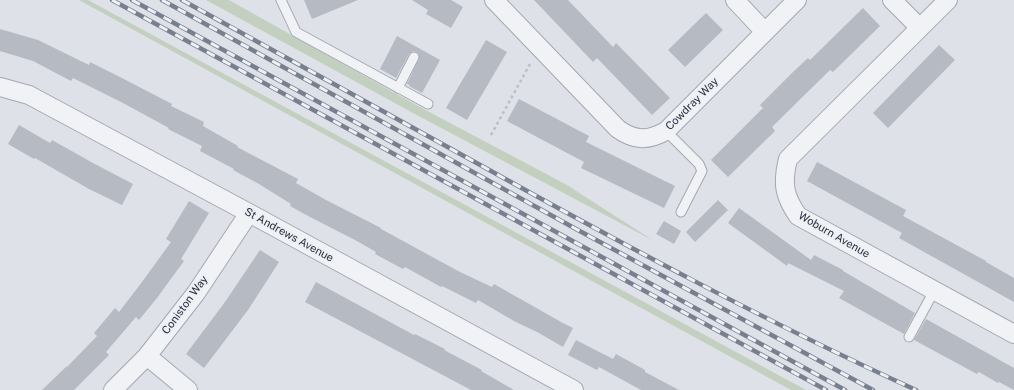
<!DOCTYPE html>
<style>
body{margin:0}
canvas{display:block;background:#dee1e7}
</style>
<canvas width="1014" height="390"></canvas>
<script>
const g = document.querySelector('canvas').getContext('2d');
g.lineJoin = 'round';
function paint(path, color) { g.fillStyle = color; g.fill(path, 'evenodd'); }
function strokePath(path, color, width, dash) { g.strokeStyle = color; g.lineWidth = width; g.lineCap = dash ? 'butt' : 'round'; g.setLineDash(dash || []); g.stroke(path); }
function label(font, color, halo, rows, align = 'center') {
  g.font = font + ' "Public Sans",sans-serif'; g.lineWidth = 4; g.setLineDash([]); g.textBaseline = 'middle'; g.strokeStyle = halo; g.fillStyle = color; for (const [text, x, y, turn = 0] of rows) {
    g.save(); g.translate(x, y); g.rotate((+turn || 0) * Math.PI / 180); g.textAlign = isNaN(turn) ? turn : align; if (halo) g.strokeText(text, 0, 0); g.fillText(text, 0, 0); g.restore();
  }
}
const green = new Path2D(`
 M79,0H88L806,390H791Z
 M206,0H229L418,106L567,185L654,241L413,113Z`);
const building = new Path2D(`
 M304,0H358L312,19Z
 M412,0H451L463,7L451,28L426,14L428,10Z
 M534,0H568L613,47L616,43L670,98L652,115L597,58L593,62Z
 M863,8L880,26L833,72L830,70L772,127L775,131L728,177L711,160L763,108L760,105L793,72L808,58L810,60Z
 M706,13L723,30L685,67L668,50Z
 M0,29L38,40L89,65L90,62L120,77L172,104L171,106L204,122L203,126L238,146L237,147L298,179L296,183L326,200L381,228V229L460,272L492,287L494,284L561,322L573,328L563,347L539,333L514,321L478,300L476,303L442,286L441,287L405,267L403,269L375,254L376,252L357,241L310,217L290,206L291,204L259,184L233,170L234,169L200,151L202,146L168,129L169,128L123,103L73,78L71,81L33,61L0,51Z
 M397,36L440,60L422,93L409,86L410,85L407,84L419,59V54L417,52L413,51L409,54L396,78L380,69Z
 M486,40L507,52L467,120L446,108Z
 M939,45L955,60L888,128L873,113Z
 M519,99L589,136L586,142L675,186L664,208L581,168L584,162L507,121Z
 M19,125L50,143L52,140L93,163L133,184L122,205L89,189L35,158L34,159L8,144Z
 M817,162L906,210L903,216L986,261V262L1014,278V302L899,238L902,233L807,181Z
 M718,200L728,210L695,242L686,232Z
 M189,201L209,213L181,259L184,261L157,298L139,320L136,317L106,352L109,355L74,390H42L67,366V367L97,336L94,333L115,308L119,312L142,282L171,242L166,239Z
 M739,208L811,260L814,255L843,270V271L915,313L904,334L839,298L844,291L788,263L787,266L728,223Z
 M664,221L681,231L674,244L656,234Z
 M260,250L279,262L248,310L204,368L186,354L225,302Z
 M316,282L414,335L415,334L445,349L444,350L482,370L481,371L514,390H471L305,302Z
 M926,319L1014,368V390L999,382L998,383L979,372L977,374L914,340Z
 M576,340L613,359L616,354L645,370V372L679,390H641L599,367L597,370L568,355Z`);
const path = new Path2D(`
 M491,135L530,64`);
const service = new Path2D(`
 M281,0L296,32L428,104
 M398,88L414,57
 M666,131L699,164L702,171L681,212
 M909,337L934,291`);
const minor = new Path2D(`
 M494,0L618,129C635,141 648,141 666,131L797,0
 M735,0L765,32
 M892,0L920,28
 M948,0L788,159C782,183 784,196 798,216L1014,334
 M0,87L29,95L249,213L574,390
 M147,356L188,390
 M113,390L147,356L196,293L249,213`);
const rail = new Path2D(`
 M112,0L826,390
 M132,0L845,390
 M162,0L576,229L873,390
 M182,0C282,55 382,111 482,166C624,245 767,322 916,390`);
const streetNames = [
 ["Cowdray Way",692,104,-45],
 ["St Andrews Avenue",289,235,29],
 ["Woburn Avenue",834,235,30],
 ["Coniston Way",185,305,-54]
];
paint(green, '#c3d0bf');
paint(building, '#b5bac3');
strokePath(service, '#a4a8b1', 11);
strokePath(minor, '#a4a8b1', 20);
strokePath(path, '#bcbfc5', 2.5, [3, 3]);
strokePath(service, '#f0f2f5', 9);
strokePath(minor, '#f0f2f5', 18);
strokePath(rail, '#788090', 4.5);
strokePath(rail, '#edf0f5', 3, [9]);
label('11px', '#282e3d', '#edf0f5', streetNames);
</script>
